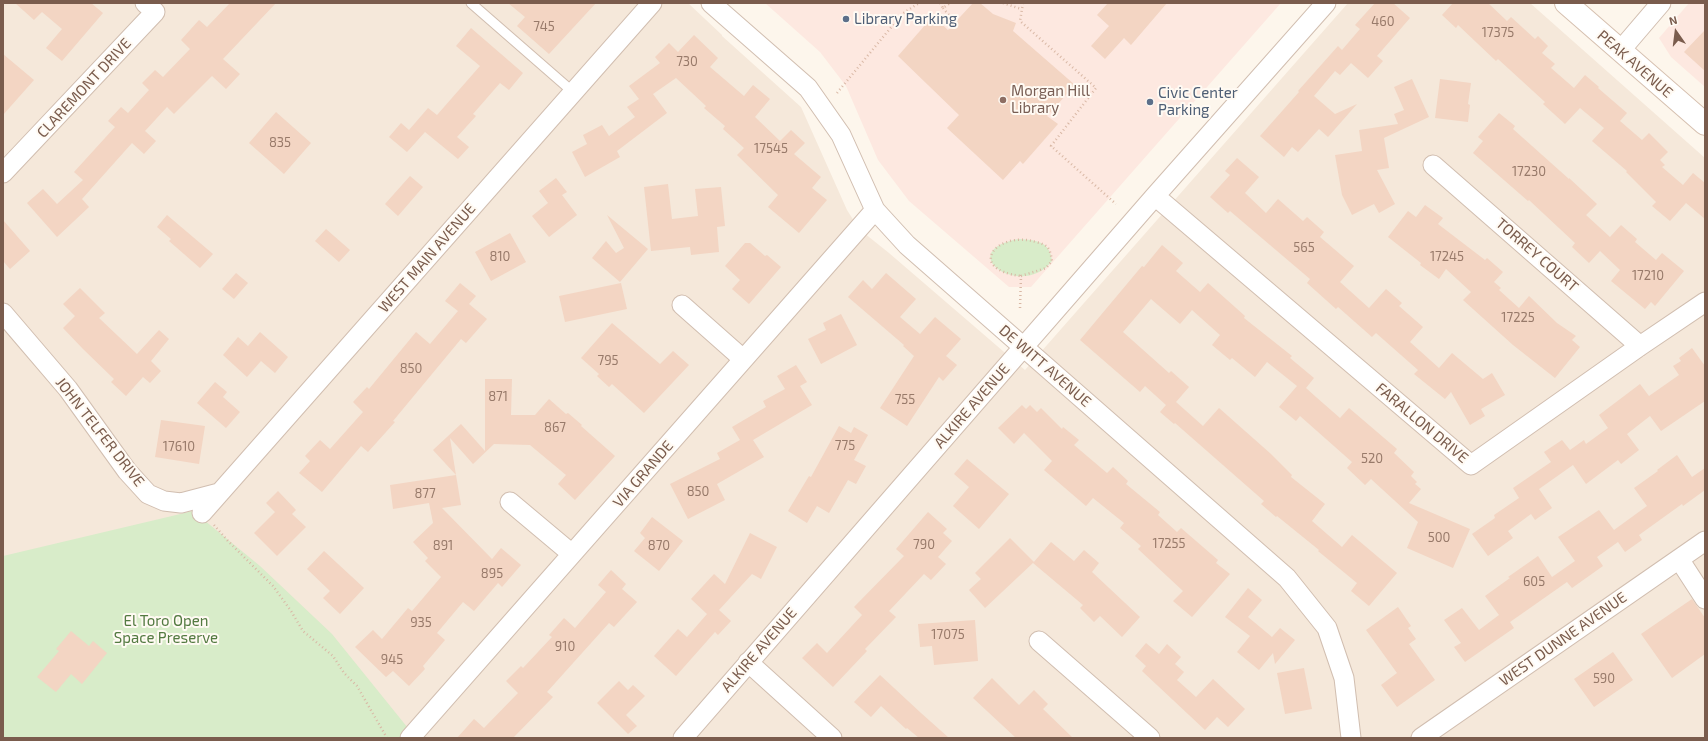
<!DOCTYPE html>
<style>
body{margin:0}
#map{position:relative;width:1708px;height:741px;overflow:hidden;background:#fdf6ec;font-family:"Exo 2",sans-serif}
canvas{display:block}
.frame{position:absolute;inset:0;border:4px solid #7a5c4d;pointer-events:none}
.north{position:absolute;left:1656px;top:12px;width:40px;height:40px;-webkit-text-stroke:3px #fffaf3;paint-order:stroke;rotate:346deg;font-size:11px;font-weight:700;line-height:16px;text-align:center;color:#7a5c4d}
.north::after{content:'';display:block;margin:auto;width:14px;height:18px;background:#7a5c4d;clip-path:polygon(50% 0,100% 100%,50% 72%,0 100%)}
</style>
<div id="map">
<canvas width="1708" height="741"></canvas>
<div class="frame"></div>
<div class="north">N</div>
</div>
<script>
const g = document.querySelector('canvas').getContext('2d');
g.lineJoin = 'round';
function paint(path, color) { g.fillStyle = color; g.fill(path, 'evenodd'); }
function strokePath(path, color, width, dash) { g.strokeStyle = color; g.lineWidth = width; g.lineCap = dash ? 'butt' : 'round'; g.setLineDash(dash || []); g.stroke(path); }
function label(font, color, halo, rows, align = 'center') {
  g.font = font + ' "Exo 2",sans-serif'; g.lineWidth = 4; g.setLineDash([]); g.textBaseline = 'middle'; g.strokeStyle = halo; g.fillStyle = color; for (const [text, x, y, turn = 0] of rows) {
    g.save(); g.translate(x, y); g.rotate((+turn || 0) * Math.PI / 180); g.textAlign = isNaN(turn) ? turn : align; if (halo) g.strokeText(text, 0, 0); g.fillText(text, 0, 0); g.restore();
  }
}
const residential = new Path2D(`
 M3,3H688L722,35V36L801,107L847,210L859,229L889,253L1025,370L1348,3H1530L1705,158V738H70L3,650Z`);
const commercial = new Path2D(`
 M765,3H1281L1031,287H1009L909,201L878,160L846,86L820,52Z
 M1689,3H1705V87L1671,57L1659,38Z`);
const green = new Path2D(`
 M1019,239C1036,240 1050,241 1052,261C1022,301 951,251 1019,239Z
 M193,511L260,566L332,634L416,738H3V556Z`);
const building = new Path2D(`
 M15,3H91L103,13L62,61L46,48L62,29L42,12L34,20Z
 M230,3H276L223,59L240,74L226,89L212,76L174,114L167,107L145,131L156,141L144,154L132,143L82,199L89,207L57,237L27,203L43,189L57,204L83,180L74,172L115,127L108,121L121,107L128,113L149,90L142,83L155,70L163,77L190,49L181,40L199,20L207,27Z
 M508,3H596L549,54L517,26L525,17Z
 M973,3H980L993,14L1016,23L1013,31L1075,85L1047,116L1058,124L1023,164L1020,161L1003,180L947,128L959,115L898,56L933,16L948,30Z
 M1108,3H1167L1131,45L1124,38L1105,59L1091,46L1109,26L1097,15Z
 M1375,3H1393L1410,18L1377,56L1383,61L1368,78L1351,63L1340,75L1335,71L1314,96L1335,114L1357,104L1328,137L1319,129L1298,152L1292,147L1284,157L1260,136L1299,92L1298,91L1338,46L1342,50L1360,29L1355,25Z
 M1453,3H1488L1507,21L1511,17L1535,39L1538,36L1548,46L1542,53L1555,64L1551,68L1574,88L1585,75L1599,87L1598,88L1627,113L1620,121L1642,140L1649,133L1668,152L1660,160L1665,165L1662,167L1683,185L1693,173L1705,183V219L1686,203L1670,221L1652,206L1656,202L1626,172L1627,171L1592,141L1604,128L1580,108L1565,124L1543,104L1545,102L1498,59L1496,61L1458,25L1456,28L1442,15Z
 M471,28L523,73L509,90L500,83L473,114L476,116L457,137L469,147L458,159L425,132L407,152L389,137L401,123L409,130L428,108L437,115L480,66L456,46Z
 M1705,30V71L1684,52Z
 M694,35L718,58L710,67L744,96L753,85L770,99L755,117L780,141L791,130L805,143L794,154L821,177L812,188L827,200L799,233L768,207L778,195L737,155L744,148L723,129L725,126L704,108L706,106L676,78L653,94L667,113L617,151L620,157L585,177L572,152L587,144L583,135L602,125L609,136L635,117L627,107L639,99L629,86L660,63L655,57L669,43L678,52Z
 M3,54L34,80L3,115Z
 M1412,79L1429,117L1384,138L1389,168L1377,170L1395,204L1379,213L1374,204L1352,215L1342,195L1335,155L1362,151L1359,130L1398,124L1394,114L1404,110L1394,87Z
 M1440,79L1471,83L1468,104L1470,105L1468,122L1435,118Z
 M276,112L311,143L284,174L249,143Z
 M1499,113L1515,126L1513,129L1569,179V178L1597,204L1586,215L1610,237L1621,225L1637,239L1635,242L1656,260L1662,253L1684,271L1655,306L1651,302L1645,309L1611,281L1620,270L1600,251L1589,263L1572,247L1575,243L1529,200L1528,201L1473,153L1483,141L1478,137Z
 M1237,158L1259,177L1245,193L1266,213L1278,199L1303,221L1307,217L1324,232L1320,237L1354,266L1340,282L1369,308L1386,289L1402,303L1399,306L1423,327L1410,342L1439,368L1452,353L1483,379L1492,373L1505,395L1481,409L1485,416L1470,425L1451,392L1445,399L1414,374L1418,370L1376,333L1372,337L1338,307L1336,309L1307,283L1310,279L1230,211L1228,213L1210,197L1230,175L1225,171Z
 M410,176L423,187L398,216L385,204Z
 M556,178L567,192L562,195L577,215L549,237L532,216L548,203L539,191Z
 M668,184L672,219L698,216L695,189L721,187L725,226L717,227L719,252L691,255L690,247L651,251L644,187Z
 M1425,205L1443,218L1438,224L1485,260L1487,258L1503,272L1494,282L1501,288L1499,290L1519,308L1529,296L1557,323L1576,336L1572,340L1580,347L1555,378L1513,345L1463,300L1471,292L1446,269L1439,279L1420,265L1421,263L1388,237L1408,211L1416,217Z
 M167,215L213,254L200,268L169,241L171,239L157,227Z
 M607,215L648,249L620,282L592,258L606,241L616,253L624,248Z
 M3,220L30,251L10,269L3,261Z
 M326,229L350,250L339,262L315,241Z
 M510,233L526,262L491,281L475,252Z
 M745,243H750L765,256L767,255L781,267L749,304L732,289L740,280L725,266Z
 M1162,245L1183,263L1176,271L1200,292L1208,283L1245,316L1244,318L1292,356L1290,358L1314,378L1306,388L1316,397L1340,418L1349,408L1397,449L1394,453L1414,472L1411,476L1417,482L1415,484L1421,489L1409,503L1470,529L1453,568L1407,548L1418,522L1371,479L1365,485L1347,468L1352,462L1300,416L1296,421L1279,407L1297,386L1267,362L1255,377L1232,358L1230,360L1212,345L1220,335L1192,310L1180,324L1151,299L1123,332L1169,373L1171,371L1189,387L1176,402L1203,426L1219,408L1271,454L1292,475L1291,477L1325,504L1312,521L1342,547L1352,535L1397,573L1369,606L1351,591L1357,583L1318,551L1319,550L1277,516L1276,517L1261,504L1264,501L1175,423L1174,424L1160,412L1166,405L1145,386L1140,392L1080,340L1142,266L1144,267Z
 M236,273L248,283L234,299L222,289Z
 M886,273L916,299L900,317L920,334L935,317L961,339L946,356L957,365L943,381L939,377L907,426L880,408L914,356L903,346L904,345L848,297L863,280L872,289Z
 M460,283L476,296L469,304L487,319L466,343L461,339L393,421L395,422L368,452L361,446L322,492L299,473L310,461L305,456L320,440L330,449L363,412L353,402L367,387L369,389L416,332L430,344L458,311L445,301Z
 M621,283L627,309L565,322L559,296Z
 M80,288L105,313L99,318L137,354L159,330L169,339L151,361L161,371L150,383L143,377L126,396L111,382L114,379L83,349L63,328L75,316L63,304Z
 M841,314L857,345L821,364L808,339L826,330L823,323Z
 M612,323L660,364L673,351L689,365L644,413L612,384L609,387L597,376L599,374L581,358Z
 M260,332L288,357L275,373L261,361L247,377L223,355L238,337L248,346Z
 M1692,348L1705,366V401L1661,431L1650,416L1627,434L1639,450L1621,464L1618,460L1586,484L1573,465L1539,489L1552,508L1535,520L1531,514L1508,531L1513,538L1488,556L1472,534L1495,518L1494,515L1519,498L1513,488L1551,462L1544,452L1562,440L1570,450L1584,440L1586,444L1608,428L1599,415L1640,384L1649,396L1679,375L1673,366L1681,361L1679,358Z
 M796,365L807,382L800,386L812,405L753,440L764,457L717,484L725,500L688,519L670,484L720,459L717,453L740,440L732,427L766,407L763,401L785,389L777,376Z
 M485,379H512L511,415H535L549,399L566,414L568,413L582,425L581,426L615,456L575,500L558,484L566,475L530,445L494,444L473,464L450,438L456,475L433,450L461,424L485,451Z
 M215,382L227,392L223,397L240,412L226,428L197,403Z
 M1022,405L1026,409L1030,405L1037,412L1041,408L1062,429L1063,427L1079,440L1074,445L1107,473L1113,467L1128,481L1126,484L1160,512L1158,515L1177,532L1181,528L1218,560L1216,563L1230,574L1192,617L1173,601L1183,591L1138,549L1141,546L1120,528L1124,523L1093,498L1086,506L1044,470L1052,461L1024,433L1014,444L998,428Z
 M161,420L205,426L199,464L155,457Z
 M839,426L851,433L854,427L868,435L854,460L866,466L856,484L848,480L829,513L817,506L807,523L788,511L809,476L811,477Z
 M1677,455L1692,477L1705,468V490L1683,506L1682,504L1639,535L1642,540L1625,552L1618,542L1597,557L1603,566L1572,588L1567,582L1530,608L1510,622L1514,628L1465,662L1454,647L1461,643L1444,620L1462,608L1479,630L1499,615L1485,596L1510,578L1508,577L1538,556L1552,577L1575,561L1558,537L1599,510L1614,530L1647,506L1634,488L1658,471L1657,470Z
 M967,459L1009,494L979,529L953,506L969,487L954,474Z
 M456,475L461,505L442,508L492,559L501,548L521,565L502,587L498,583L474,611L463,602L437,633L445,640L423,666L425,669L409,686L393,671L386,677L355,647L373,630L382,639L408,608L412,611L441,577L425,561L428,558L413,542L433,523L429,503L393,509L390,485Z
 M278,491L296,510L292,514L306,527L277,556L254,533L275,512L266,503Z
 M928,512L947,529L943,533L952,541L938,557L946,564L931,580L924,574L889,611L896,617L865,649L867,651L833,687L802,658L817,643L827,653L862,615L854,607L904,556L896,549Z
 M652,517L683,541L659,571L634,551L645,538L640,533Z
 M750,533L777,547L761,579L752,574L719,610L731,621L718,635L715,632L676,676L654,656L678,629L687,637L707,614L691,599L714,574L725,584Z
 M1010,538L1034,562L985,608L969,590L981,579L975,573Z
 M1051,542L1074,561L1084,550L1099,563L1092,572L1140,617L1122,637L1100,616L1094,622L1080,608L1083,605L1033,563Z
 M324,551L364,588L340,614L323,598L330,591L307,569Z
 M611,570L626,584L622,589L637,602L614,627L609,623L547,692L553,697L513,738H457L474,719L484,728L518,693L506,681L521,666L523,668L552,637L549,635L564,618L575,628L606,592L598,585Z
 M1248,588L1262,600L1248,617L1272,637L1280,628L1295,640L1275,664L1273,653L1259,670L1237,652L1250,636L1225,617Z
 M1692,599L1705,618V654L1672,678L1641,634Z
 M1398,607L1411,626L1408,628L1416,639L1409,644L1435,680L1397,707L1381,685L1397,673L1366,630Z
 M975,620L978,661L934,665L932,646L920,647L918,624Z
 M71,631L89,646L93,641L107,653L82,684L71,674L56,692L37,677L59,651L56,649Z
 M1146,643L1159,654L1167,644L1181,657L1175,664L1184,672L1177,680L1196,697L1213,679L1245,709L1228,727L1217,717L1205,730L1142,671L1146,666L1135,656Z
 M1613,652L1633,680L1594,707L1574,679Z
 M1304,668L1312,709L1285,714L1277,673Z
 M880,675L921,713L949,738H919L907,728L906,729L881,706L871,717L854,702Z
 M992,678L1019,705L1034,690L1048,704L1043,709L1073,738H1016L973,698Z
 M619,681L628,690L633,685L645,696L626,715L637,726L628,734L597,703Z`);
const path = new Path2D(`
 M940,3L943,8L950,3
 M1003,3L1021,9
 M1023,3L1020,21L1096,88L1051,146L1116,204
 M943,8L958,26
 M837,93L902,14L919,3
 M1020,308L1021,276L1046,268L1052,261C1050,248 1048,245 1036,242C997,230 965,269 1021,276
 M214,525L228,541L273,586L291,611L303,631L333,656L344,673L357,686L387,738`);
const lane = new Path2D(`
 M471,3L573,92`);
const street = new Path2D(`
 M711,3L808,88L841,135L875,210L907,245L1287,578L1327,628L1344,678L1351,738
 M1620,51L1661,3
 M1433,165L1640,346
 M3,173L155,12L145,3
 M1155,196L1471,465L1640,346L1705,302
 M682,305L743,359
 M3,313L68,389L127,471L148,494L164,501L181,503L219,493
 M510,502L572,554
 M202,513L652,3
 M1679,559L1705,599
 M1039,641L1150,738
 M748,662L832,738
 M410,738L875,210
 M683,738L1155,196L1326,3
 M1421,738L1705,541`);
const secondary = new Path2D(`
 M1566,3L1705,124`);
const markers = [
 [846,19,4,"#5c6f8a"],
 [1003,100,4,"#8d6e63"],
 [1150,102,4,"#5c6f8a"]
];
const numberNames = [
 ["460",1383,22],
 ["745",544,27],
 ["17375",1498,33],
 ["730",687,62],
 ["835",280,143],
 ["17545",771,149],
 ["17230",1529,172],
 ["565",1304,248],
 ["810",500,257],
 ["17245",1447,257],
 ["17210",1648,276],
 ["17225",1518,318],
 ["795",608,361],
 ["850",411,369],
 ["871",498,397],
 ["755",905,400],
 ["867",555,428],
 ["775",845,446],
 ["17610",179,447],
 ["520",1372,459],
 ["850",698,492],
 ["877",425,494],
 ["500",1439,538],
 ["17255",1169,544],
 ["790",924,545],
 ["891",443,546],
 ["870",659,546],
 ["895",492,574],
 ["605",1534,582],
 ["935",421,623],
 ["17075",948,635],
 ["910",565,647],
 ["945",392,660],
 ["590",1604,679]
];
const serviceNames = [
 ["Library Parking",854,19],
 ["Civic Center",1158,93],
 ["Parking",1158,110]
];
const streetNames = [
 ["PEAK AVENUE",1635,64,41],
 ["CLAREMONT DRIVE",84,88,-47],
 ["TORREY COURT",1537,255,41],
 ["WEST MAIN AVENUE",427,258,-49],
 ["DE WITT AVENUE",1045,366,41],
 ["ALKIRE AVENUE",972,406,-49],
 ["FARALLON DRIVE",1422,423,40],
 ["JOHN TELFER DRIVE",100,432,52],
 ["VIA GRANDE",643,474,-49],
 ["WEST DUNNE AVENUE",1563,639,-35],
 ["ALKIRE AVENUE",759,650,-49]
];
const educationNames = [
 ["Morgan Hill",1011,91],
 ["Library",1011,108]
];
const parkNames = [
 ["El Toro Open",166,621],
 ["Space Preserve",166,638]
];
paint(residential, '#f5e8da');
paint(commercial, '#fde8e0');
paint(green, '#d8ecc9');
paint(building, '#f3d5c3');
strokePath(lane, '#d1beb0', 11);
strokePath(street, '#d1beb0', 21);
strokePath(secondary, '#d6c0b0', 24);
strokePath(path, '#d9b8a5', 2.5, [1, 3]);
strokePath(lane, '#fff', 9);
strokePath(street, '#fff', 19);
strokePath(secondary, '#fff', 22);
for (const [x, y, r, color] of markers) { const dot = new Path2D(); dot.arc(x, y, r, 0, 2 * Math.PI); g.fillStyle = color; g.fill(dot); strokePath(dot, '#fffaf3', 1.5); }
label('13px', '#987a6a', null, numberNames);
label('15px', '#4e5e75', '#fffaf3', serviceNames, 'left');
label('15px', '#7a5c4d', '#fffaf3', streetNames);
label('15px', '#785e54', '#fffaf3', educationNames, 'left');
label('15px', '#537a41', '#fffaf3', parkNames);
</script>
